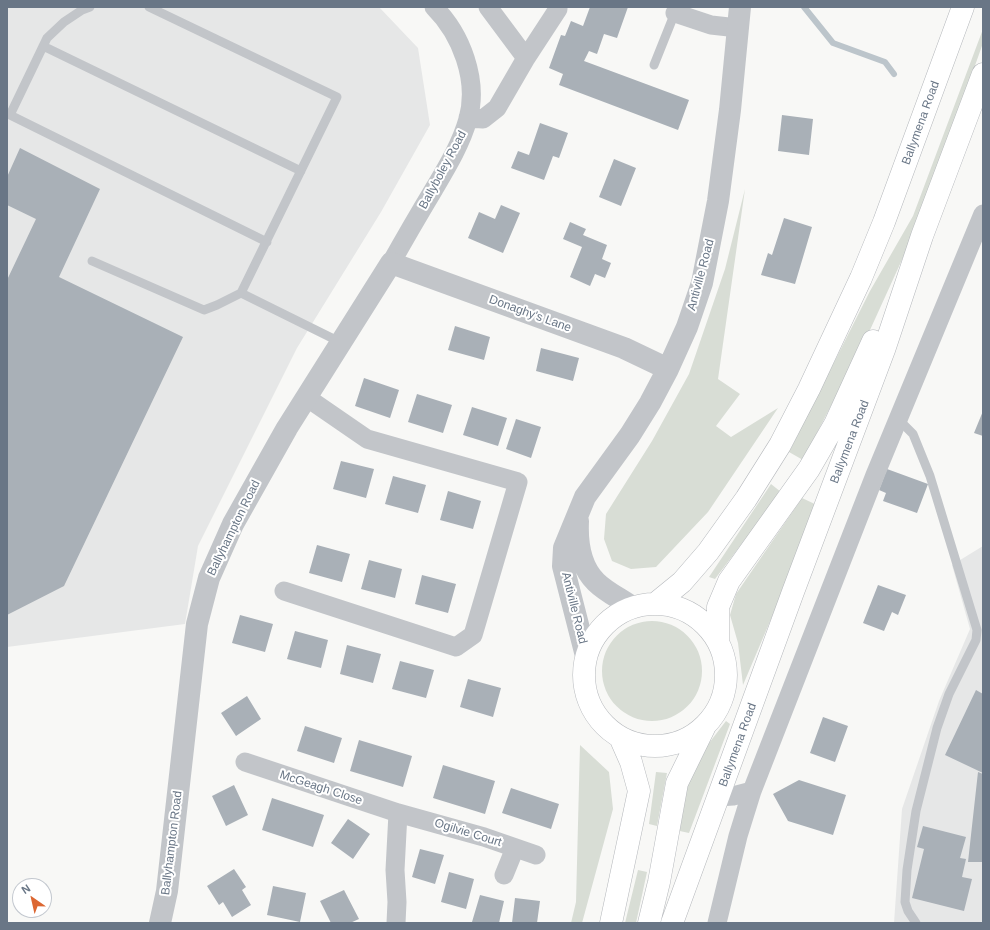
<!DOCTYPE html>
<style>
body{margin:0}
#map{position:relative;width:990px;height:930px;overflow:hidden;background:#f8f8f6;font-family:Helvetica,sans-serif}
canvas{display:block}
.frame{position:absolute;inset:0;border:8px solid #697686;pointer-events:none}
.north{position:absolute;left:12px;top:878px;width:40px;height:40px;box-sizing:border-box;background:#fff;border:1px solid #c3c8cf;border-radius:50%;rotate:326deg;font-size:11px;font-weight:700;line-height:16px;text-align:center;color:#697686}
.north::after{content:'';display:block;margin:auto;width:14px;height:18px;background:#dc6732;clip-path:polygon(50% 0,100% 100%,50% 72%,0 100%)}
</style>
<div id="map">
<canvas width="990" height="930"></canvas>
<div class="frame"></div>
<div class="north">N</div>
</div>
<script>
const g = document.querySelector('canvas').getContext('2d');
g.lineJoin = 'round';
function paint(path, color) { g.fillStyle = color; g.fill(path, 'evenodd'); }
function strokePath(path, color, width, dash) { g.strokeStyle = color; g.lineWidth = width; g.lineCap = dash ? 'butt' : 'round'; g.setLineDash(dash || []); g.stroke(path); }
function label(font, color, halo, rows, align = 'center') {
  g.font = font + ' Helvetica,sans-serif'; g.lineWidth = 4; g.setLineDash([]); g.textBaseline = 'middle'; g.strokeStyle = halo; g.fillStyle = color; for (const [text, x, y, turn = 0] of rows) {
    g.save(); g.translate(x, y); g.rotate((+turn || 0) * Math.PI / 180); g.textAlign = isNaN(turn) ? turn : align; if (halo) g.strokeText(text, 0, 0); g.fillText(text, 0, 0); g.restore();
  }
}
const built = new Path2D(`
 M7,7H379L418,48L430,125L381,212L297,348L198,546L185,624L7,647Z
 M983,546V901L982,906L983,923H894L902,809L939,701L970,629L952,565Z`);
const green = new Path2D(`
 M983,29V43L921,218L870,330L803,460L789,452L870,291L913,216Z
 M745,189L718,379L740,394L716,426L731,437L778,408L708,512L656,567L631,569L612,561L604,539L606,514L652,441L689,374L725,269Z
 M771,484L781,492L715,579L709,577Z
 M802,498L819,506L743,685L738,643L730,615L736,594Z
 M602 671a50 50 0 1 1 100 0a50 50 0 1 1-100 0Z
 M726,721L730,724L689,833L675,830L680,806L696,760Z
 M580,745L609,772L613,809L582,923H571L576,902Z
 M656,772L667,773L657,826L649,824Z
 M638,870L647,872L636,923H625Z`);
const stream = new Path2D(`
 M804,7L833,43L885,62L894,74`);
const building = new Path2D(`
 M590,7H628L617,38L604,34L597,54L589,51L584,61L689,100L678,130L559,85L563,74L549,68L561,35L565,36L571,21L583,26Z
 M782,115L813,119L809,155L778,151Z
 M540,123L568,133L559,158L553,156L544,180L511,168L518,151L529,155Z
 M20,148L100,189L59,277L183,337L64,586L7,615V280L36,219L7,205V177Z
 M614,159L636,168L621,206L599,197Z
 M501,205L520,213L503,253L468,238L479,212L495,219Z
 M784,218L812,227L795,284L761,275L768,253L772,255Z
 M570,222L586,229L583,235L607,245L602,259L611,263L605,278L595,274L590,286L570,277L582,247L563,239Z
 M455,326L490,337L484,360L448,350Z
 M541,348L579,358L573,381L536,371Z
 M364,378L399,390L390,418L355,406Z
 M417,394L452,405L443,433L408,422Z
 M472,407L507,418L498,446L463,435Z
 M983,411V436L974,433Z
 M516,419L541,427L531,458L506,449Z
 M341,461L374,469L366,498L333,489Z
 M887,469L928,484L917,513L883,501L886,493L879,490Z
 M393,476L426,485L418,513L385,504Z
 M448,491L481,501L473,529L440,520Z
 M317,545L350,554L342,582L309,573Z
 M369,560L402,569L395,598L361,589Z
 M422,575L456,584L448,613L415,604Z
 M878,585L906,595L898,615L892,612L884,631L863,623Z
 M240,615L273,624L265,652L232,643Z
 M295,631L328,640L321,668L287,659Z
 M347,645L381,654L373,683L340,674Z
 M400,661L434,670L426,698L392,689Z
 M468,679L501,688L493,717L460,707Z
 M976,690L983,694V773L945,755Z
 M247,696L261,719L236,736L221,713Z
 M823,717L848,726L835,762L810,753Z
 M305,726L342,738L334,763L297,751Z
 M359,740L412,756L403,787L350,771Z
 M443,765L495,781L485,814L433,798Z
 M978,772L983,774V862H968Z
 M799,780L846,795L833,835L788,821L773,794Z
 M234,785L248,815L226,826L212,796Z
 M511,788L559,804L551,829L502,813Z
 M272,798L324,815L313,847L262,830Z
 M348,819L370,834L353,859L331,843Z
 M923,826L966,837L960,858L966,859L962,877L972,879L964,911L912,898L924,849L917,847Z
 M420,849L444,855L435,884L412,877Z
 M234,869L246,887L242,890L251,905L232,917L223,902L219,905L207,886Z
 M449,872L474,879L466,909L441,902Z
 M273,886L306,893L300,922L267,915Z
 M344,890L359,919L350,923H331L320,901Z
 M480,895L504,901L499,923L472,922Z
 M515,898L540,901L537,923H512Z`);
const service = new Path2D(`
 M90,7L82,10L64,22L47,38L10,115L267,242
 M43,46L301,171
 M654,65L676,10
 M92,261L204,310L217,305L241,293L337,97L149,7
 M241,293L340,342
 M898,419L913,434L930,476L977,630L976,640L949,694L937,728L916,811L907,870L905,902L908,911L916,923`);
const minor = new Path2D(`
 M488,7L526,58
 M675,13L711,25L738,28
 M468,118L483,119L497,108L526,58L558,9
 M391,263C405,238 419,214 434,189C447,167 461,144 468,119C479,80 461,34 434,7
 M284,591L456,647L473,635L518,482L367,439L306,397
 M245,762L398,813L484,837L536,855
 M719,797L733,796L752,791
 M504,875L515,848
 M396,923L397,902L395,870L398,813
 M717,923L738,836L752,791L875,475L983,214`);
const tertiary = new Path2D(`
 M578,521C577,542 580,566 596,582C606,592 621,599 632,607
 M586,656L563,566L564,548L585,497L630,435L650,403L668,369L687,327L702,283L718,201L730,110L740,7
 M160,923L167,891L197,624L209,578L233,524L287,428L391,263L624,348L668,369`);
const trunk = new Path2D(`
 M655,604L682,582L708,552L746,499L780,445L809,389L861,278L884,222L963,7
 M584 675a71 71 0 1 1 142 0a71 71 0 1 1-142 0Z
 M718,641V607L729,581L809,469L835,424L873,341
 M611,923L639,791L631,762L620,737
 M649,923L659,882L677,783L704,728
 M672,923L793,592L884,350L922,236L983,74`);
const streetNames = [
 ["Ballymena Road",921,123,-70],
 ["Ballyboley Road",443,170,-62],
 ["Antiville Road",701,275,-75],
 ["Donaghy's Lane",530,314,20],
 ["Ballymena Road",850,442,-69],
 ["Ballyhampton Road",234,528,-64],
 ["Antiville Road",574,608,76],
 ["Ballymena Road",738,745,-70],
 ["McGeagh Close",321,788,18],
 ["Ogilvie Court",468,833,17],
 ["Ballyhampton Road",172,843,-83]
];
paint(built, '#e6e7e7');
paint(green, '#d8ddd5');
strokePath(stream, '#bcc5cb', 6);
paint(building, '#a9b0b7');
strokePath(trunk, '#b5b8bc', 23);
strokePath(service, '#c2c5c9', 9);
strokePath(minor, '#c2c5c9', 19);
strokePath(tertiary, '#c2c5c9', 22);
strokePath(trunk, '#fff', 22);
label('12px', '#697686', '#fff', streetNames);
</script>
